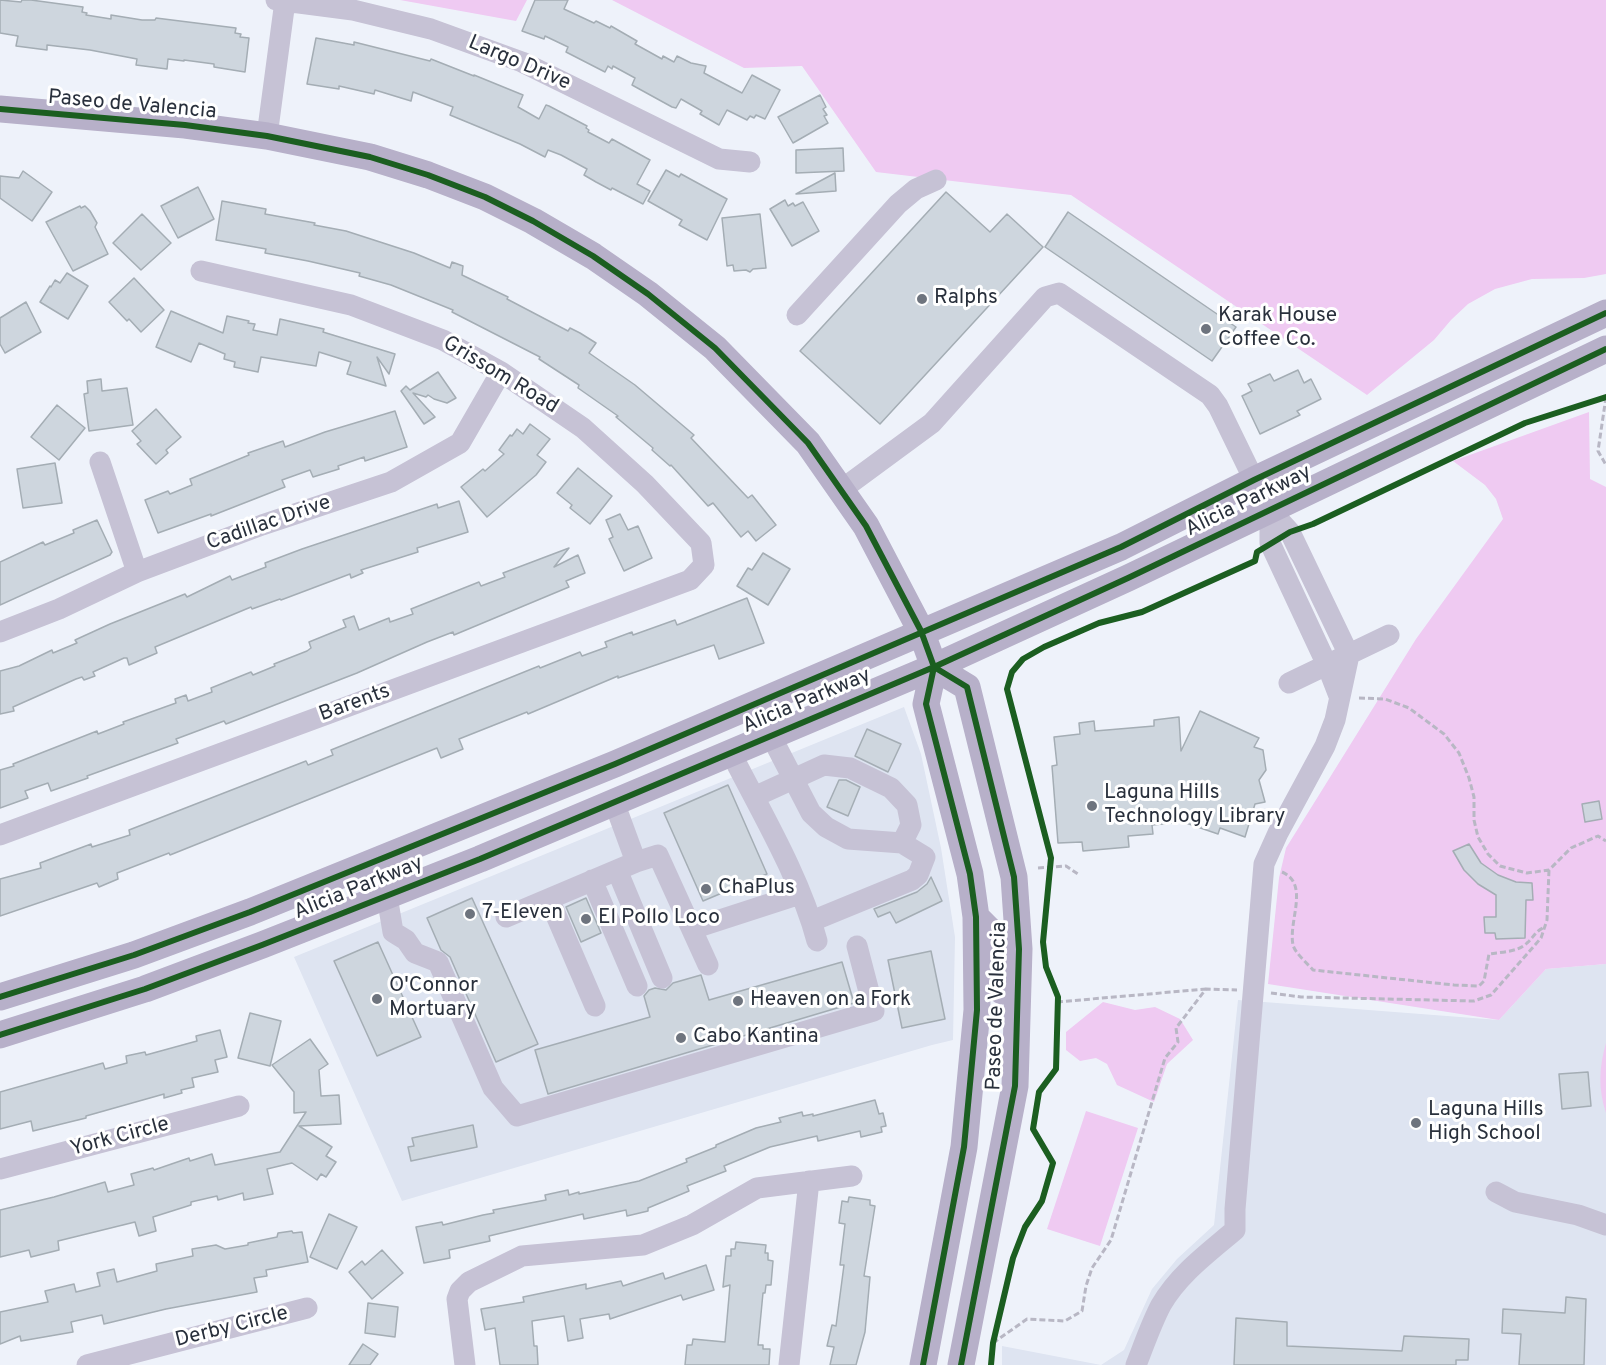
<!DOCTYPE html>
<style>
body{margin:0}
canvas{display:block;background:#eef2fa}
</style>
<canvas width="1606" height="1365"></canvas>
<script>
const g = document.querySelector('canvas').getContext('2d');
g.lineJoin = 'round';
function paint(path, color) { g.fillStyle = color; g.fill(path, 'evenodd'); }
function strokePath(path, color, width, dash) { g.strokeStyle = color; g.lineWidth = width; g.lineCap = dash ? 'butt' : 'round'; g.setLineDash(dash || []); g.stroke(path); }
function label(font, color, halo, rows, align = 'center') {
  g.font = font + ' Overpass,sans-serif'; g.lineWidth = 6; g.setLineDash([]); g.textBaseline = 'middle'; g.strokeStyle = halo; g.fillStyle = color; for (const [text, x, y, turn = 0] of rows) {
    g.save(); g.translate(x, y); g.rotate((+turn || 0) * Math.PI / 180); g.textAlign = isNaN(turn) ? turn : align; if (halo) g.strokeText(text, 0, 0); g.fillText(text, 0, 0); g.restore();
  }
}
const built = new Path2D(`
 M904,707L921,754L941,848L955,937L953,1040L932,1045L402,1201L294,957Z
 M1606,964V1365H1002V1346L1101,1365L1124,1350L1152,1289L1177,1259L1214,1225L1238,1000L1499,1020L1546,969Z`);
const green = new Path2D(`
 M400,0H527L516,21Z
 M612,0H1606V274L1584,278L1532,279L1495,289L1468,304L1451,320L1434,340L1367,395L1071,195L876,172L802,66L744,68Z
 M1589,412L1590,479L1606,487V964L1546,969L1499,1020L1268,984L1279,878L1286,848L1416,639L1503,519L1496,499L1485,485L1453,461Z
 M1103,1002L1135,1010L1155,1007L1180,1019L1193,1040L1167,1064L1154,1102L1117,1085L1107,1064L1096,1058L1080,1061L1066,1050V1032Z
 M1606,1043V1113C1598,1089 1599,1067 1606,1043Z
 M1086,1111L1138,1128L1100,1246L1047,1229Z`);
const building = new Path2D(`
 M0,0L21,2L22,0H31L83,7L82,12L87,13L86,15L111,19V15L142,20H155L156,18L236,28L235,33L241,34L240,37L249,38L245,72L214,67V64L184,60V61L168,59L167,69L136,65L137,59L90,50L47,45V50L16,46L18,36L0,33Z
 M535,0H568L564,9L594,23L596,21L610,28L611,26L637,41L635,44L662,59L663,56L674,62L677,56L691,63L706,66L704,73L742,93L752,75L780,90L765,119L756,115L754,118L750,116L747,120L727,110L719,125L700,114L702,111L681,99L676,108L672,107L632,85L635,78L613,66L612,69L608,66L605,72L566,52L568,47L545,36L544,39L522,31Z
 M316,38L354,45V42L430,61L431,59L474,76V75L523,95L518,107L539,119L546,105L549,106L587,126L586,128L589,130L588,132L609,143L612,139L650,160L637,184L650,191L643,204L612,188L611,190L596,182L584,175L587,169L561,155L548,150L545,157L520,144L450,115L453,107L413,92L411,101L375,90L374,94L339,86V89L307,84Z
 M820,95L826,107L823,109L827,115L824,116L828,123L793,143L778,117Z
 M843,148L844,171L796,173V150Z
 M666,170L679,177L681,174L727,199L707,240L679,225L682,220L648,201Z
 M23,171L52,192L32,221L0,198V176L19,178Z
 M835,173L836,191L796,194Z
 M198,187L214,219L178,238L161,206Z
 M946,192L990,232L1007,214L1043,247L880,424L800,351Z
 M785,200L788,206L793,203L795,206L803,202L819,231L792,246L770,209Z
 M222,201L266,209L265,214L315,223L314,225L346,231L414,253L450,268L452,262L463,266L462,275L508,297L507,299L568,331L570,328L580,333L596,343L589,353L635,385L694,435L691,438L748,498L752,495L776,525L756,541L748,531L741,537L713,503L708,506L671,465L670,466L652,450L653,448L616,417L618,416L578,388L579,385L539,359L540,357L452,312L453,310L391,285L359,276L360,273L308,261L265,253L266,249L216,240Z
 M80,206L81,208L85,206L90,211L97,223L95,227L108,254L73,271L46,222Z
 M1068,212L1236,327L1212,361L1045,247Z
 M142,214L171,243L141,270L113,243Z
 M760,214L766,268L753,269L750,272L746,270L734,271L733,265L727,266L722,218Z
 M67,273L88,286L68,319L40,302L50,286L51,287L55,280L60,283Z
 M134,278L164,310L141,332L129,319L127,321L109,302Z
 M26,302L41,332L5,353L0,344V318Z
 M171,311L223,333L227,316L249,321L248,323L255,324L253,330L277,335L280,319L324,329L323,332L395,354L389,374L377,357L386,386L347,374L351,362L319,352L316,366L261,357L258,372L234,367L235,362L224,359L225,354L199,343L191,362L156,347Z
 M1298,370L1304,383L1311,379L1321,399L1297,411L1300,415L1260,434L1242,396L1252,391L1248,384L1270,374L1274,381Z
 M438,372L456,398L447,403L434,399L428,395L426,397L413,393L435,417L424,424L401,391L406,386L410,390Z
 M101,379L102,391L127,388L133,425L89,431L84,394L88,393L87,381Z
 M57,405L85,428L59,460L31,437Z
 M156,409L181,437L166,450L168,453L156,464L137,444L141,441L132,431Z
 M395,411L407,447L365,461L364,457L338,466L339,469L313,477L310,470L282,480L285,487L211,516V514L158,533L145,500L168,491L170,494L192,485L190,479L249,455L248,453L283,441L285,447L325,432Z
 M530,424L550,439L537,455L546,462L536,475L487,517L461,487L483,469L485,471L504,454L499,450L510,435L512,436L517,429L523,434Z
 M55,463L62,503L23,508L17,469Z
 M578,468L612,496L590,524L570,508L572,505L557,493Z
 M459,501L468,532L417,548L418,552L361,570L363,573L351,578L350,574L281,600L280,599L252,609L251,607L155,647L157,653L129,665L127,658H124L93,672L95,676L84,680L82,677L76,679L13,707L14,711L0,714V671L19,666L52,650L53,653L77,643L75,640L110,624L185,594L187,597L230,576L232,580L266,567L265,563L302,549L437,504L438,508Z
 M620,514L628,530L638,526L652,558L624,571L609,539L613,537L606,520Z
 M97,520L112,552L110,555L0,605V562L43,542L45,545L74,533L73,530Z
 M569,548L554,567L578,555L585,573L566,581L569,587L454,635L453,632L427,642L357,673L226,724L224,721L176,739L178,743L87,776L88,778L51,791L48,783L25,791L28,798L0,808V770L14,766L13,764L97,731L98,734L124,724L123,722L176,703L175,699L186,695L188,701L212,692L211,688L251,672L253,675L275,666L274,664L307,651L311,648L309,642L346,627L343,620L354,616L359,630L389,618L390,622L413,614L411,609L479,582L481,586L505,577L503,573Z
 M763,553L790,569L768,605L737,586L748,568L752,570Z
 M747,598L764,643L719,659L714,645L618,678V676L528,714L527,712L459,739L463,749L441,758L437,748L170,855L169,853L117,873L118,879L99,887L97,883L0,916V879L41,868L40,863L91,844L92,847L130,835L129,830L306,761L308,765L333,755L331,750L539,666L540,668L580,652L582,656L607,647L605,642L632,632L633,635L675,620L677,625Z
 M1200,711L1259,738L1254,747L1263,750L1266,770L1259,780L1265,802L1255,804L1245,837L1220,828L1218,834L1183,822L1152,825L1153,834L1128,836L1129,847L1083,851L1082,842L1058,843L1052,766L1057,765L1054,737L1080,734L1079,723L1094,721L1095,731L1154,726V720L1179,717L1181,751Z
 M867,729L901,744L888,772L855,756Z
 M839,780H846L860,787L848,816L827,807Z
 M728,785L767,874L703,901L664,813Z
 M1599,801L1602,819L1585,822L1582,804Z
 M1469,844L1481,863L1498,875L1516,882L1532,883L1533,900H1526L1525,938L1496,939L1495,933H1485L1484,917H1496V895L1478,884L1464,870L1453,851Z
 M931,877L942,901L896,923L890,912L878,917L874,909L917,892L927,884Z
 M472,898L538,1044L496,1062L450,957L441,950L427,918Z
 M586,898L601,933L581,942L566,907Z
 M378,942L421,1037L377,1056L334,961Z
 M931,951L945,1019L902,1028L888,960Z
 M842,962L854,1003L548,1094L535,1050L650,1017L644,996L649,990L655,988L666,990L673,983L701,975L709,1000Z
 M250,1013L281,1021L270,1066L238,1058Z
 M220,1030L227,1057L215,1060L218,1072L192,1078L194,1087L181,1090L182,1093L164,1098V1094L86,1116V1118L33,1131L31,1121L0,1129V1092L103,1063L105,1069L127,1063L126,1056L145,1052L146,1055L197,1041L196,1036Z
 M310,1039L328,1064L319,1070L321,1096L339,1095L341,1124L299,1126L332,1147L326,1156L336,1162L326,1177L321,1174L317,1180L292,1163L267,1169L273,1194L244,1200L243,1193L218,1200L217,1196L191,1202V1205L153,1217L156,1231L139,1236L135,1222L58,1241L59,1250L31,1257L29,1250L0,1257V1210L54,1197L105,1182L108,1192L134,1185L131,1174L153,1168L154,1170L189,1158L190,1161L212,1154L215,1165L280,1152L306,1112L294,1113V1092L272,1065Z
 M1588,1072L1591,1106L1562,1109L1559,1074Z
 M875,1100L879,1114L883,1113L886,1126L881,1127L882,1132L861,1137L860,1131L818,1141L817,1136L770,1147L724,1166L726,1171L687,1186L689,1191L648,1208V1211L627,1216L626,1210L584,1219L583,1214L531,1226L489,1236L490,1241L449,1250L450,1258L424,1263L416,1227L442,1222L443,1225L483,1215L494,1213L493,1210L546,1200L545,1195L568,1190L569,1195L579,1192V1194L639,1181L687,1162L686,1159L716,1147V1145L756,1128L781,1122L779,1118L802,1112L803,1116L813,1114V1116Z
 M473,1125L477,1147L411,1161L408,1147L414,1146L412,1138Z
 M849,1197L870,1200V1205L875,1206L864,1276L870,1277L865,1332L856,1365H830L834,1347L827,1346L832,1325L836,1326L844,1265H840L845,1224L839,1223L842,1201L848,1202Z
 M329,1214L357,1227L337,1269L310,1257Z
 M292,1231L293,1233L302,1232L308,1262L266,1270L267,1276L254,1278L257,1292L166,1309L104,1324L102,1315L71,1322L73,1332L21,1341L20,1336L0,1344V1312L48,1302L45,1291L74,1284L76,1292L100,1286L97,1273L114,1269L117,1282L157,1271L156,1264L193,1256L192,1249L216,1245L225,1249L248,1245V1243L277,1237L278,1233Z
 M736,1242L766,1245L765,1253H768V1260L773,1261L771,1285H766L765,1293H763L758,1345H763V1349H770L769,1365H685L687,1345H692L693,1339L725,1342L730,1285L723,1287L726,1256H731V1249H735Z
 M382,1250L403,1273L372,1299L349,1272L362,1261L365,1265Z
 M706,1265L714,1290L683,1300L681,1295L610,1319L609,1314L580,1319L583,1338L568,1341L564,1316L532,1321L534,1346H537L538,1365H500L495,1328L485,1330L481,1309L524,1302L523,1297L586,1284V1289L621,1281L623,1286L663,1273L665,1279Z
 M1566,1297L1586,1299L1584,1365H1519L1521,1334L1502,1333L1503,1309L1565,1313Z
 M368,1303L398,1307L395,1337L365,1333Z
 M1236,1318L1287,1322V1346L1402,1351L1404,1336L1469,1339L1468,1360H1456V1365H1234Z
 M363,1344L378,1354L370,1365H349Z`);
const path = new Path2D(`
 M1606,397L1598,451L1606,465
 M1359,698L1385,699L1409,708L1444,734L1459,753L1469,778L1474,797V820L1478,837L1488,854L1500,866L1527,873L1549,870L1571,848L1598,836L1606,841
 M1038,868L1066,866L1078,874
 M1282,872C1310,884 1288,921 1293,945C1295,953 1307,963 1313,970L1454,985L1479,986L1484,981L1489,954C1502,952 1518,952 1527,943C1534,937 1535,931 1545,927
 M1271,993L1301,997L1474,1001L1491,995L1541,938L1547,920L1549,870
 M1057,1002L1206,989
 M993,1343L1013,1258L1025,1227L1042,1201L1053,1163L1033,1129L1039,1092L1056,1069L1058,997L1046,967L1043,942L1051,858L1007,689L1012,672L1023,659L1044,647L1099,623L1142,612L1255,561L1257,556
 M993,1343L1027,1319L1065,1321L1082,1311L1086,1286L1092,1268L1111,1240L1165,1058L1178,1042L1176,1028L1206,989L1237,990`);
const minor = new Path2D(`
 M276,0L353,10L431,29L522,62L719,159L750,162
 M267,136L285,1
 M797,315L898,204L916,189L936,180
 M100,462L137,572
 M841,490L932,423L1045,297L1059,293L1210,395L1218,406L1254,480
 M1270,510V543L1327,665L1339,696
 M0,632L59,609L137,572L262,525L391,482L460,443L501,372
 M1289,683L1389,635
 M771,736L811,813L826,827L848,839L902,843L925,857L918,875L912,880L812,921
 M731,753C761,812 800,877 817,941
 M754,797L824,765L850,768L891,788L907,805L911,825L902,843
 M614,802L636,862L658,855L708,965
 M0,835L690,580L704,565L701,543L645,484L583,428L501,372L443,340L351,305L201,271
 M617,870L662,978
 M592,880L637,986
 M387,896L393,932L406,940L415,953L438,962L493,1088L517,1116L874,1011L857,946
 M549,899L595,1006
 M506,917L636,862
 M692,929L800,894
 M0,1169L239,1106
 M1496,1192L1515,1202L1578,1215L1606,1225
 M87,1365L307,1308
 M465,1365L457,1299L460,1291L469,1282L522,1256L643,1245L692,1225L757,1188L852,1176
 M789,1365L809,1181
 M1136,1365C1144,1345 1151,1324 1161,1305C1179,1274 1208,1253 1235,1230V1209L1264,864L1278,833L1325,746L1335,720L1349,655L1290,532L1270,510`);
const major = new Path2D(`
 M0,109L185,125L267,136L370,157L428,175L485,197L533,221L593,256L648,294L715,348L808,443L866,526L921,631L934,667L926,704L970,874L976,917L977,1010L964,1147L923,1365
 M934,667L967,687L1014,877L1019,949L1015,1086L961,1365
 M976,917L990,931L1000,957L1002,991
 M0,997L134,955L250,912L615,764L1121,547L1254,480L1606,313
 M0,1035L145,989L262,945L480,859L934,667L1128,578L1606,349`);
const cycleway = new Path2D(`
 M0,109L185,125L267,136L370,157L428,175L485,197L533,221L593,256L648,294L715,348L808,443L866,526L921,631L934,667L926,704L970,874L976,917L977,1010L964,1147L923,1365
 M934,667L967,687L1014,877L1019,949L1015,1086L961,1365
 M0,997L134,955L250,912L615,764L1121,547L1254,480L1606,313
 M0,1035L145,989L262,945L480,859L934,667L1128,578L1606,349
 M991,1365L993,1343L1013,1258L1025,1227L1042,1201L1053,1163L1033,1129L1039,1092L1056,1069L1058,997L1046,967L1043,942L1051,858L1007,689L1012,672L1023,659L1044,647L1099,623L1142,612L1255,561L1257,552L1290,532L1313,524L1525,423L1606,397`);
const markers = [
 [922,299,6,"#6e747e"],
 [1206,329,6,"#6e747e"],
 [1092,806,6,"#6e747e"],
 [706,889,6,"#6e747e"],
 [470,914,6,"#6e747e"],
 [586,919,6,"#6e747e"],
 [377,999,6,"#6e747e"],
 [738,1001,6,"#6e747e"],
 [681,1038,6,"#6e747e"],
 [1416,1123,6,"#6e747e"]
];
const streetNames = [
 ["Largo Drive",519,64,23],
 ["Paseo de Valencia",132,106,5],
 ["Grissom Road",500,376,31],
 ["Alicia Parkway",1249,502,-26],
 ["Cadillac Drive",269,524,-19],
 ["Alicia Parkway",807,702,-23],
 ["Barents",355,704,-20],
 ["Alicia Parkway",359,889,-22],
 ["Paseo de Valencia",998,1006,-88],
 ["York Circle",120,1138,-15],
 ["Derby Circle",232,1328,-14]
];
const poiNames = [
 ["Ralphs",934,299],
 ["Karak House",1218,317],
 ["Coffee Co.",1218,341],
 ["Laguna Hills",1104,794],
 ["Technology Library",1104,818],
 ["ChaPlus",718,889],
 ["7-Eleven",482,914],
 ["El Pollo Loco",598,919],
 ["O'Connor",389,987],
 ["Mortuary",389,1011],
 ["Heaven on a Fork",750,1001],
 ["Cabo Kantina",693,1038],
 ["Laguna Hills",1428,1111],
 ["High School",1428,1135]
];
paint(built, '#dee4f1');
paint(green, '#efcaf2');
paint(building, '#ced6de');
strokePath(building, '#a4adb4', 1.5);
strokePath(path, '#b8b7c4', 3, [6, 3]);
strokePath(minor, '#c6c2d5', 21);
strokePath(major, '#b7b0c9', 27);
strokePath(cycleway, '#1b5e20', 6);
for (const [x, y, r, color] of markers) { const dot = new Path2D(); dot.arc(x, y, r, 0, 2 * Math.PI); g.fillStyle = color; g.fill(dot); strokePath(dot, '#fff', 2); }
label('21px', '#29303c', '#fff', streetNames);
label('21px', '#29303c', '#fff', poiNames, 'left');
</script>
